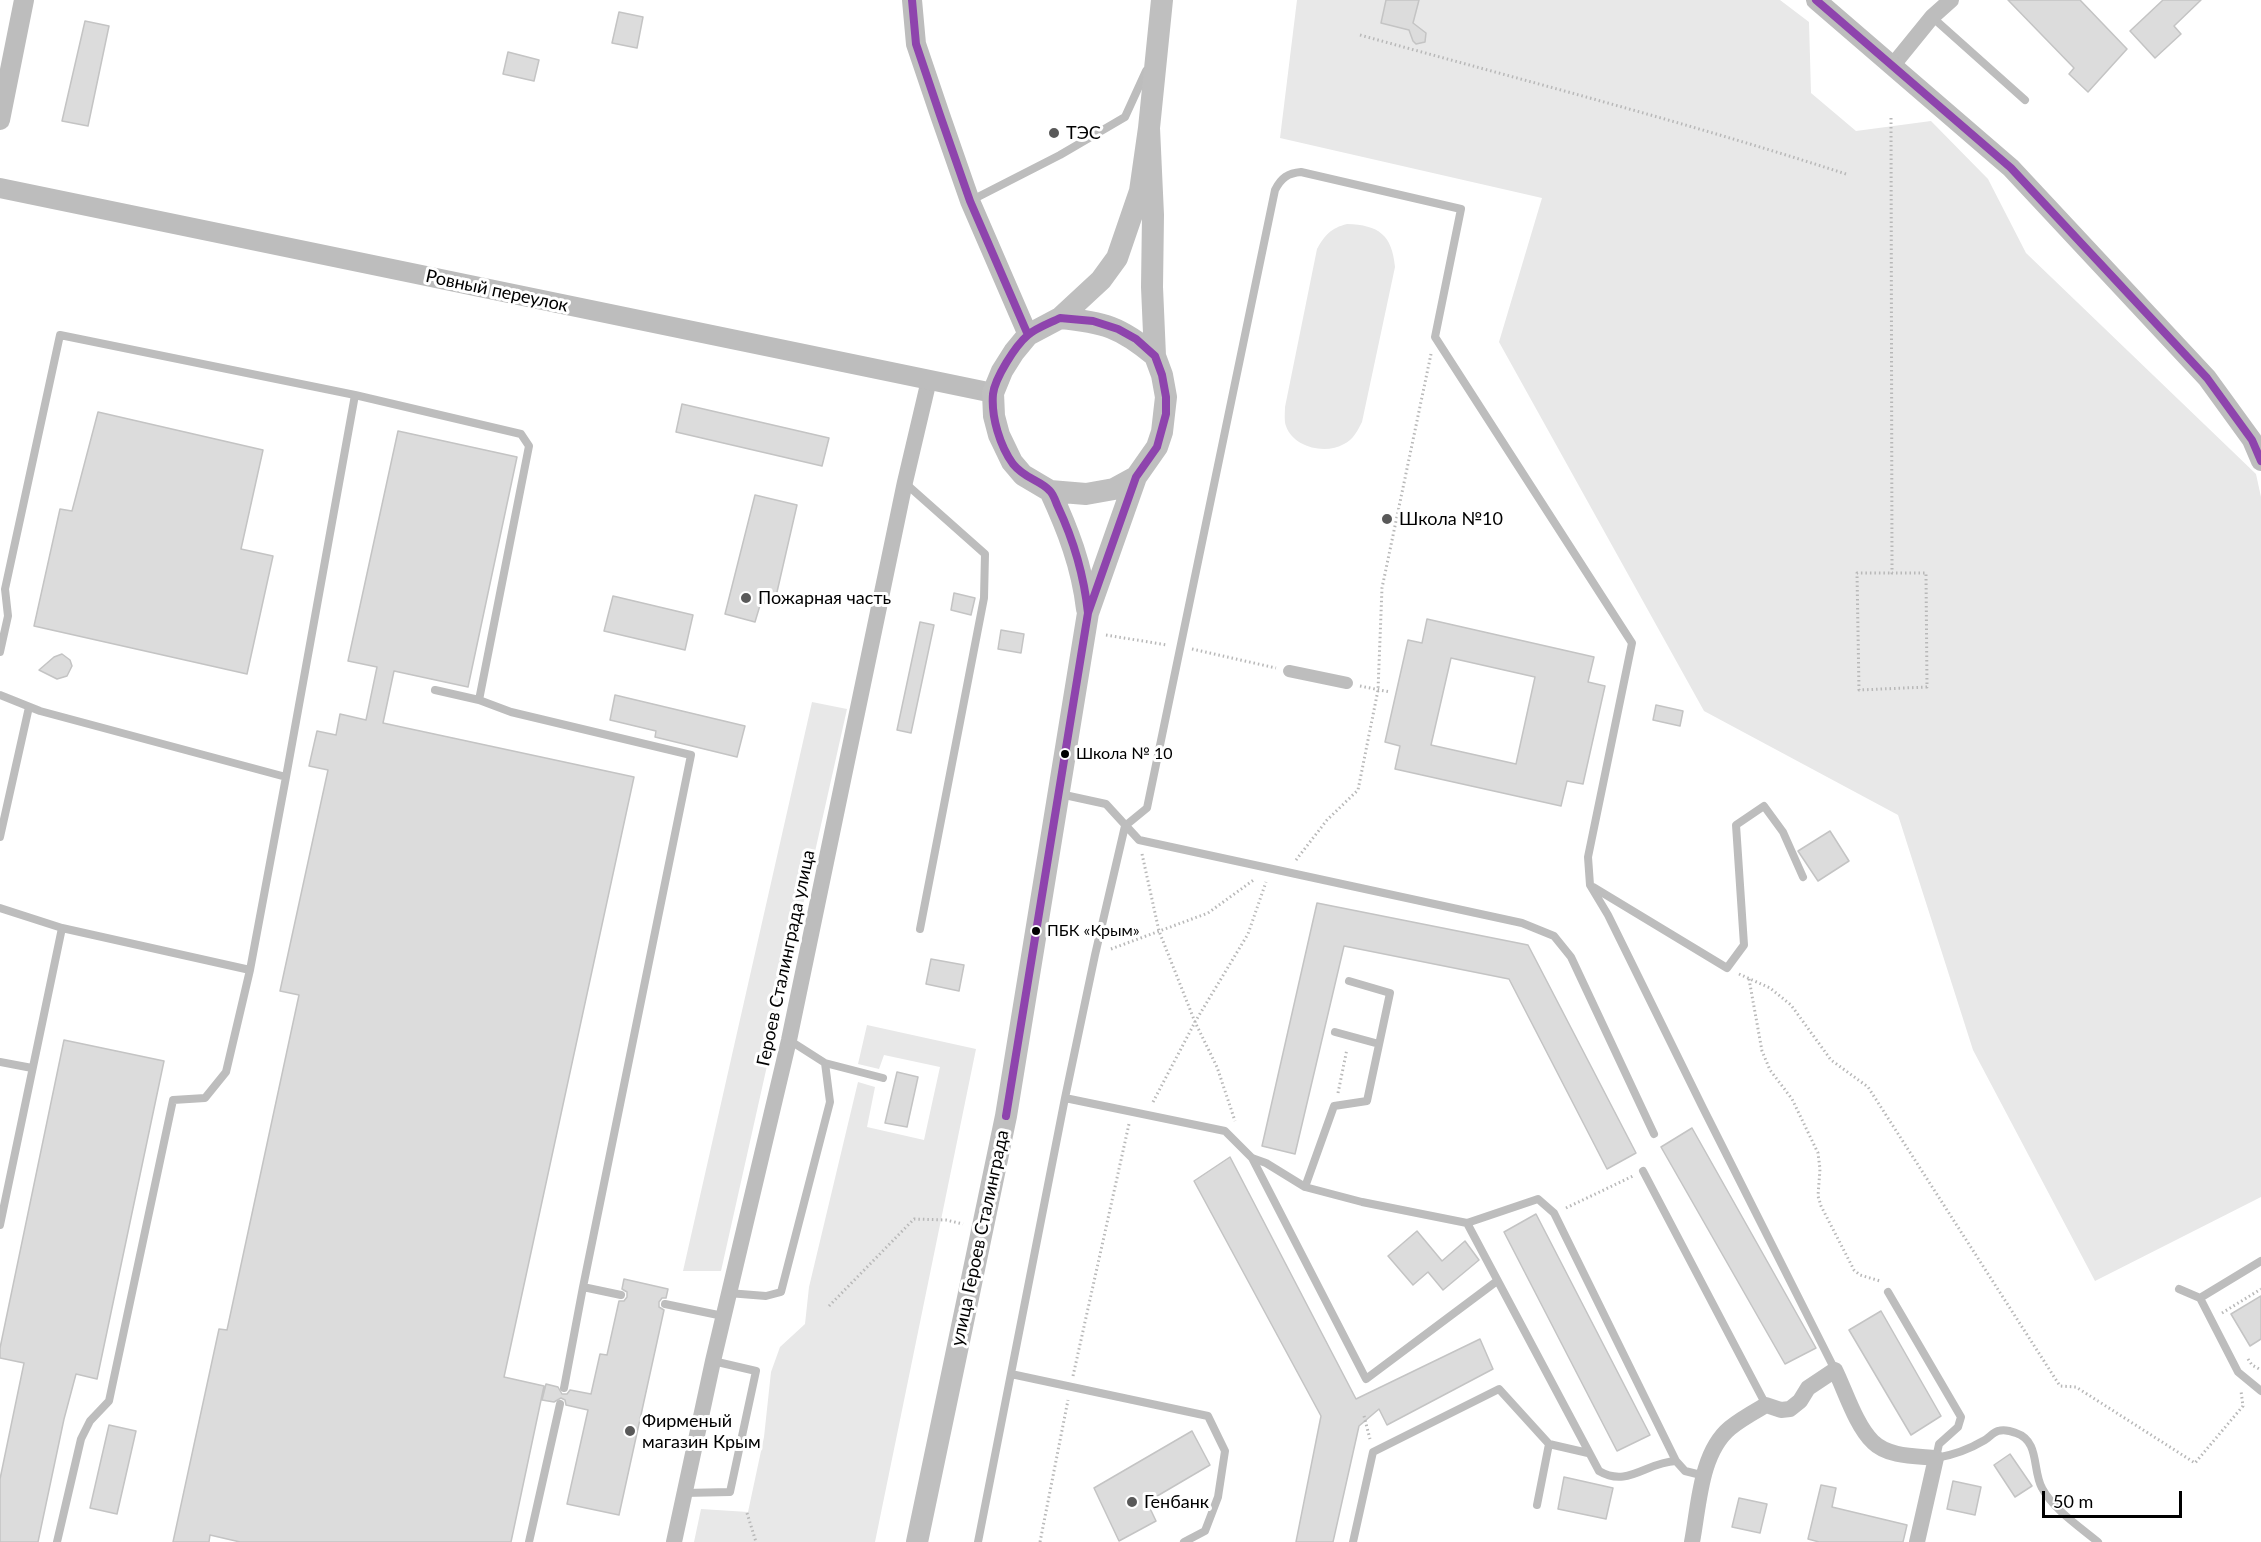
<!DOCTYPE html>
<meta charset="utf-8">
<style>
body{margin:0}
#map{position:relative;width:2261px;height:1542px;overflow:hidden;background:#fff;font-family:Lato,sans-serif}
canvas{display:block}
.scale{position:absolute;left:2042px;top:1491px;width:140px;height:27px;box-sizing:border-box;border:3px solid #000;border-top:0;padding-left:8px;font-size:18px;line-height:21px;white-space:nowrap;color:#000;-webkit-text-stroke:4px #fff;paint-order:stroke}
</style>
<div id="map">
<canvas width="2261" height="1542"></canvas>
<div class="scale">50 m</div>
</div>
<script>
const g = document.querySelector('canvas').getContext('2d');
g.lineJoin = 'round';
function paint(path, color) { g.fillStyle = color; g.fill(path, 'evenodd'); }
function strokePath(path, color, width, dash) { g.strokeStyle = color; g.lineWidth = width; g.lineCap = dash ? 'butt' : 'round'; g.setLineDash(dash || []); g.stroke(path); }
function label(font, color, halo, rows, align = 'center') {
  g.font = font + ' Lato,sans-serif'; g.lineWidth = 6; g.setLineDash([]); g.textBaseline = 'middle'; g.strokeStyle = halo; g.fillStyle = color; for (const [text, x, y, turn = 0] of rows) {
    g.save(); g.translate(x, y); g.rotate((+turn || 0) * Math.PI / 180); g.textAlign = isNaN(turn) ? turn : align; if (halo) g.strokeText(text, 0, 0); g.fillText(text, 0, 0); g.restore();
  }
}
const green = new Path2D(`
 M1297,0H1780L1809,22L1811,93L1856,131L1931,121L1988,179L2026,253L2256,474L2261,497V1197L2095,1281L1973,1050L1898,815L1704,711L1499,342L1542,198L1280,138Z
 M1347,224C1379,225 1392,235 1395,267L1362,422C1358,430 1353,440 1344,444C1325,455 1293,447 1286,426C1284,421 1285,412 1285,407L1317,249C1325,235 1331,228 1347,224Z
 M812,702L847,709L721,1271H683Z
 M867,1025L976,1049L875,1542H694L701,1509L748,1512L764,1437L771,1372L780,1347L805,1324L809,1287L858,1082L875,1087L867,1127L924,1140L940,1067L884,1055L879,1069L858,1064Z`);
const building = new Path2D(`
 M1386,0H1419L1413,23L1426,33L1425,42L1416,44L1413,41L1409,30L1381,23Z
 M2008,0H2080L2127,49L2088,92L2069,74L2074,68Z
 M2163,0H2201L2174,26L2181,34L2155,58L2130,31Z
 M619,12L643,17L637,48L612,43Z
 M85,21L109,26L88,126L62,121Z
 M508,52L539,60L534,81L503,74Z
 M682,404L829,438L822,466L676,432Z
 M98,412L263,450L241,549L273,556L247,674L34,626L60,509L72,511Z
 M398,431L517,457L468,687L394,671L383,723L634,777L504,1377L544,1386L511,1542H240L210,1535L209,1542H173L219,1329L227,1330L299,995L280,991L328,770L309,766L317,731L336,735L340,714L366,720L377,667L348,661Z
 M755,495L797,505L774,605L761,602L755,622L725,614Z
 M954,593L975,598L971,615L951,610Z
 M613,596L693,615L685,650L604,631Z
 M1427,619L1594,657L1588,682L1605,686L1583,784L1567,781L1561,806L1395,769L1400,746L1385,742L1408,640L1422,643ZM1451,658L1535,677L1516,764L1431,745Z
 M920,622L934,625L911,733L897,730Z
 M1001,630L1024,634L1021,653L998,649Z
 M62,654L70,660L72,666L67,676L57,679L39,670L54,657Z
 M615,695L745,726L737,757L655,737L656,731L610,720Z
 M1656,705L1683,711L1680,726L1653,720Z
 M1830,831L1849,861L1818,881L1798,851Z
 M1317,903L1528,945L1636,1153L1607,1169L1509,979L1344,946L1295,1154L1262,1146Z
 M931,959L964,965L959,991L926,984Z
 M64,1040L164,1061L97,1379L76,1374L64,1419L38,1542H0V1479L24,1363L0,1358V1348Z
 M897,1072L918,1077L907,1127L885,1123Z
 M1692,1128L1816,1348L1785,1364L1661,1147Z
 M1230,1157L1356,1399L1480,1339L1493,1369L1387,1425L1379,1409L1359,1426L1333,1542H1296L1321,1416L1194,1181Z
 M1536,1214L1650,1435L1617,1451L1504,1232Z
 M1417,1231L1442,1261L1465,1241L1479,1260L1443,1290L1428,1272L1413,1285L1388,1256Z
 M624,1279L668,1289L666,1298H662L659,1302V1307L664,1310L619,1515L567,1504L588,1410L566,1405L565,1400L561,1398L554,1402L542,1400L546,1384L558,1387L562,1394H567L570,1390L591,1394L600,1354L607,1355L619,1301H624L627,1297V1292L622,1289Z
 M2261,1296V1339L2250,1346L2231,1314Z
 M1881,1311L1941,1416L1911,1435L1849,1330Z
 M109,1425L136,1431L117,1514L90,1508Z
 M1192,1431L1210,1465L1147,1502L1156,1521L1119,1541L1094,1488Z
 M2010,1454L2032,1486L2015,1497L1994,1465Z
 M1564,1477L1613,1488L1606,1519L1558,1509Z
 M1953,1481L1981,1487L1975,1515L1947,1509Z
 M1821,1485L1836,1488L1832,1507L1907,1525L1903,1542H1819L1808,1539Z
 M1739,1498L1767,1504L1760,1533L1732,1527Z`);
const path = new Path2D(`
 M1360,35C1522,80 1686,122 1846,174
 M1891,118L1892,573H1926L1927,687L1859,690L1857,573H1892
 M1106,635L1167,645
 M1192,649L1276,668
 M1360,686L1390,692
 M1142,854L1159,931L1195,1022L1217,1067L1235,1121
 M1296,860L1327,820L1358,790L1378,690L1382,588L1431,354
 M1111,949L1208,913L1255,879
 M1739,974L1770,988L1791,1005L1831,1060L1868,1087L2060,1386L2076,1387L2195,1463L2243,1406L2241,1391
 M1749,979L1762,1051L1770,1070L1792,1099L1818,1153L1820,1169L1818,1196L1821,1206L1854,1270L1860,1275L1880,1281
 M1338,1093L1347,1049
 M1153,1102L1195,1022L1248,934L1266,882
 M1566,1208L1633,1176
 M829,1306L914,1219L946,1220L963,1224
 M2222,1313L2261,1289
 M2248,1359L2252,1365L2261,1370
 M1073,1376L1129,1124
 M1364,1416L1370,1439
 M747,1513L756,1542
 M1040,1542L1068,1400`);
const service = new Path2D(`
 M1932,17L2025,100
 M970,201L1060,155L1125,117L1146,71
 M905,483L985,554L984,598L920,929
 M0,652L8,616L5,589L60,335L355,395L521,434L529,446L479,700
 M435,690L479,700L511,712L691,755L583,1287L621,1295
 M0,695L40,711L286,777L355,395
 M1060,794L1106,804L1139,840L1522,923L1554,936L1571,957L1654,1134
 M0,837L29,707
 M1593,887L1727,968L1744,945L1736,825L1764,806L1783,832L1803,877
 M0,908L62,928
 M1335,1032L1379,1044
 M0,1062L32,1068
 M825,1063L883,1078
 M1065,1098L1225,1131L1252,1158L1266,1163L1305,1187L1362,1202L1467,1223L1599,1471C1628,1488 1646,1462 1676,1461L1685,1471L1705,1476
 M1252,1158L1366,1379L1497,1281
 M1643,1171L1766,1405
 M1305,1187L1334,1106L1367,1101L1390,993L1349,981
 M1467,1223L1538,1199L1554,1213L1676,1461
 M0,1225L62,928L250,970L286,777
 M2261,1261L2200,1298L2238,1372L2261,1391
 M2179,1289L2200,1298
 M1888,1292L1961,1417L1958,1427L1939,1444L1936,1458C1953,1455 1968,1450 1983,1441C1988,1439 1993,1432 1998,1431C2004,1429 2011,1431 2016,1433C2040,1441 2032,1470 2042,1488C2053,1509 2080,1527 2098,1542
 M728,1293L766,1296L781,1292L830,1102L825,1063L789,1040
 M665,1304L723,1316
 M1011,1374L1208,1416L1225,1451L1218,1497L1205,1531L1184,1542
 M564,1388L583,1287
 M684,1493L730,1492L756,1371L713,1361
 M1537,1505L1549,1444L1588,1453
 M57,1542L81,1439L90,1421L109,1401L173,1100L205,1098L226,1072L250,970
 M529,1542L560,1404
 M978,1542L1065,1098L1095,955L1125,826L1147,808L1275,190C1281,178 1288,173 1301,172L1461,209L1435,337L1632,643L1588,857L1590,885L1608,915L1703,1108L1835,1370
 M1353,1542L1373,1452L1499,1389L1549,1444`);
const pedestrian = new Path2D(`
 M1289,671L1347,683`);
const minor = new Path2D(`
 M1893,65L1932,17L1951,0
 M674,1542L713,1361L789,1040L905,482L929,380
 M1692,1542C1699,1506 1700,1453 1730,1428C1741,1419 1754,1412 1766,1405L1781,1410L1790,1409L1800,1401L1808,1388L1835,1370C1845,1390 1856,1426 1873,1442C1888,1457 1916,1456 1936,1458L1917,1542`);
const tertiary = new Path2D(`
 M912,0L916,44L940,115L970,201L1028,335
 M1816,0L2011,168L2207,378L2252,440L2261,461
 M0,120L24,0
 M0,188L993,393`);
const secondary = new Path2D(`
 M1149,128L1153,215L1152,287L1155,356L1162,375L1166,397L1162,432L1157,447L1136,477L1114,489L1086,494L1050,491L1023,475L1012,462L999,435L994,416L993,393L1002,371L1014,352L1028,335L1060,318L1101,280L1117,258L1140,191L1149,128L1162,0
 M1060,318C1103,322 1121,327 1155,356
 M1050,491C1068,530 1082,566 1087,609
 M917,1542L1006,1116L1088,613L1136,477`);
const bus1 = new Path2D(`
 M912,0L916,44L940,115L970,201L1028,335
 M1816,0L2011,168L2207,378L2252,440L2261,461
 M1060,318L1093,321L1118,329L1136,339L1155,356L1162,375L1166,397V414L1157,447L1136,477L1088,613C1084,576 1074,541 1058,507C1056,503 1054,495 1050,491C1040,480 1025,479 1013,464C1000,446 991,417 993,394C995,378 1015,346 1028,335C1036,328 1050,323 1060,318Z
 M1006,1116L1088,613
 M1006,1116L1088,613`);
const markers = [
 [1054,133,6,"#595959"],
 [1387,519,6,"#595959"],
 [746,598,6,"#595959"],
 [1065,754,5,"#000"],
 [1036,931,5,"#000"],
 [630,1431,6,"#595959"],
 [1132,1502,6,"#595959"]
];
const busNames = [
 ["Школа № 10",1076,754],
 ["ПБК «Крым»",1047,931]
];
const poiNames = [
 ["ТЭС",1066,133],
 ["Школа №10",1399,519],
 ["Пожарная часть",758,598],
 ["Фирменый",642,1421],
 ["магазин Крым",642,1442],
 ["Генбанк",1144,1502]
];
const streetNames = [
 ["Ровный переулок",497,291,12],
 ["Героев Сталинграда улица",786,958,-78],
 ["улица Героев Сталинграда",980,1238,-78]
];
paint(green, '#e8e8e8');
paint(building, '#dcdcdc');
strokePath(building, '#c4c4c4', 1.5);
strokePath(path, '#b8b8b8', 3, [1.5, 3]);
strokePath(service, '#bdbdbd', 8);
strokePath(pedestrian, '#bdbdbd', 12);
strokePath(minor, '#bdbdbd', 16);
strokePath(tertiary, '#bdbdbd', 20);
strokePath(secondary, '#bfbfbf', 22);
strokePath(bus1, '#8e44ad', 8);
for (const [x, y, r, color] of markers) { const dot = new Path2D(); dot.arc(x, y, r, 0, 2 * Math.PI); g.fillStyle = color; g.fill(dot); strokePath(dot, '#fff', 2); }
label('16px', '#000', '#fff', busNames, 'left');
label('18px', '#000', '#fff', poiNames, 'left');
label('18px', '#000', '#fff', streetNames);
</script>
